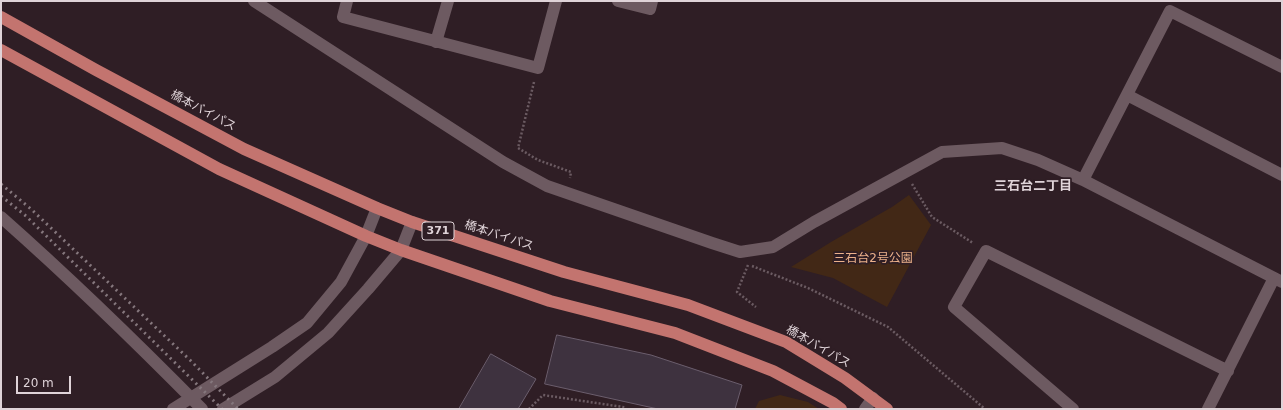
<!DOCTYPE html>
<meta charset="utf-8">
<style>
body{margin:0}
#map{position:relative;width:1283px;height:410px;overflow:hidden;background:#2f1e25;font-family:"DejaVu Sans",sans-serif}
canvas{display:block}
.frame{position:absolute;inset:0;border:2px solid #dfd3d8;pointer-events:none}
.scale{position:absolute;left:16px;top:376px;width:55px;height:18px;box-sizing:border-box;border:2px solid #dfd3d8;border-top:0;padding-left:5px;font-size:12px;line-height:14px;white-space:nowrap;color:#dfd3d8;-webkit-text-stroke:3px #2f1e25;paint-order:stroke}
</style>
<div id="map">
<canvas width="1283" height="410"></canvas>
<div class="frame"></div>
<div class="scale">20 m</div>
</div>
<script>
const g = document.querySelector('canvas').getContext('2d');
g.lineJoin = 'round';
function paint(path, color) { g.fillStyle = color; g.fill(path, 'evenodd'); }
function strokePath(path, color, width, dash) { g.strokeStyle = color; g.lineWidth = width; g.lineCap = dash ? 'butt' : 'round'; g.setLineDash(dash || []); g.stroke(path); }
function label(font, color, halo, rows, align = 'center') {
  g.font = font + ' "DejaVu Sans","Noto Sans JP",sans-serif'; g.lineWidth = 3.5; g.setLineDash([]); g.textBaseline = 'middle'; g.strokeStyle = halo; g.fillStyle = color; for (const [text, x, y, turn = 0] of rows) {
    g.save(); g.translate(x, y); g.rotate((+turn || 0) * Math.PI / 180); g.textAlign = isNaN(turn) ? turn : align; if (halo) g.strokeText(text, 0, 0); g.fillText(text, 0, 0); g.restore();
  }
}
const green = new Path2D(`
 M909,195L931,225L887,307L833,278L791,267L831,242L892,207Z
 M780,395L808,402L819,409H755L759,401Z`);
const building = new Path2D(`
 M557,335L651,355L742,385L735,409H658L545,384Z
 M491,354L536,379L518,409H459Z`);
const path = new Path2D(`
 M534,82L518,148L538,160L571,172L570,178
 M912,184L932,217L973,243
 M748,265L737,292L756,307
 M752,266L808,288L888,327L985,409
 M529,409L543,395L623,407L626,409`);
const minor = new Path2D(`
 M254,1L503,162L547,186L712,243L740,252L773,247L814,222L942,152L1002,148L1038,160L1083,180L1282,282
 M347,1L343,17L538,68L556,1
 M618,1L650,9L652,1
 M436,42L448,1
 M1127,95L1282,175
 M1083,180L1170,11L1282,67
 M1,217C70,278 137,343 202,409
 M173,409L272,347L307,323L341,282L366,236L377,208
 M223,409L275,377L328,333L368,289L401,250L412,222
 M865,409L873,398
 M1073,409L954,307L986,251L1228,371
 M1208,409L1274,278`);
const highway = new Path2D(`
 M1,17L96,70L244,149L377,208L412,222L564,272L688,305L786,342L845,378L887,409
 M1,50L219,169L366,236L401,250L550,301L675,333L773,371L833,403L841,409`);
const rail = new Path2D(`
 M1,184L31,209L191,361L238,409
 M1,196L26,216L222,409`);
const shields = [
 [438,231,32]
];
const shieldNames = [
 ["371",438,231]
];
const streetNames = [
 ["橋本バイパス",203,111,28],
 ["橋本バイパス",499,236,18],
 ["橋本バイパス",818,347,30]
];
const parkNames = [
 ["三石台2号公園",873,259]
];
const neighbourhoodNames = [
 ["三石台二丁目",1033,187]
];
paint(green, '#422816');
paint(building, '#3e323f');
strokePath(building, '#6b5e6d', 1);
strokePath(path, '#6b5b62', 2.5, [2, 2]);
strokePath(minor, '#6d5a61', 12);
strokePath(highway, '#c3746f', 12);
strokePath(rail, '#85777d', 3, [2, 4]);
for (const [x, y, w] of shields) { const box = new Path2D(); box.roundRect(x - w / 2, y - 9, w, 18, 3); g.fillStyle = '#2f1e25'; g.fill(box); strokePath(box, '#dfd3d8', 1); }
label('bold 11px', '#dfd3d8', null, shieldNames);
label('12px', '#dfd3d8', '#2f1e25', streetNames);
label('12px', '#ecb18a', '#2f1e25', parkNames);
label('bold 13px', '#dfd3d8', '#2f1e25', neighbourhoodNames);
</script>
